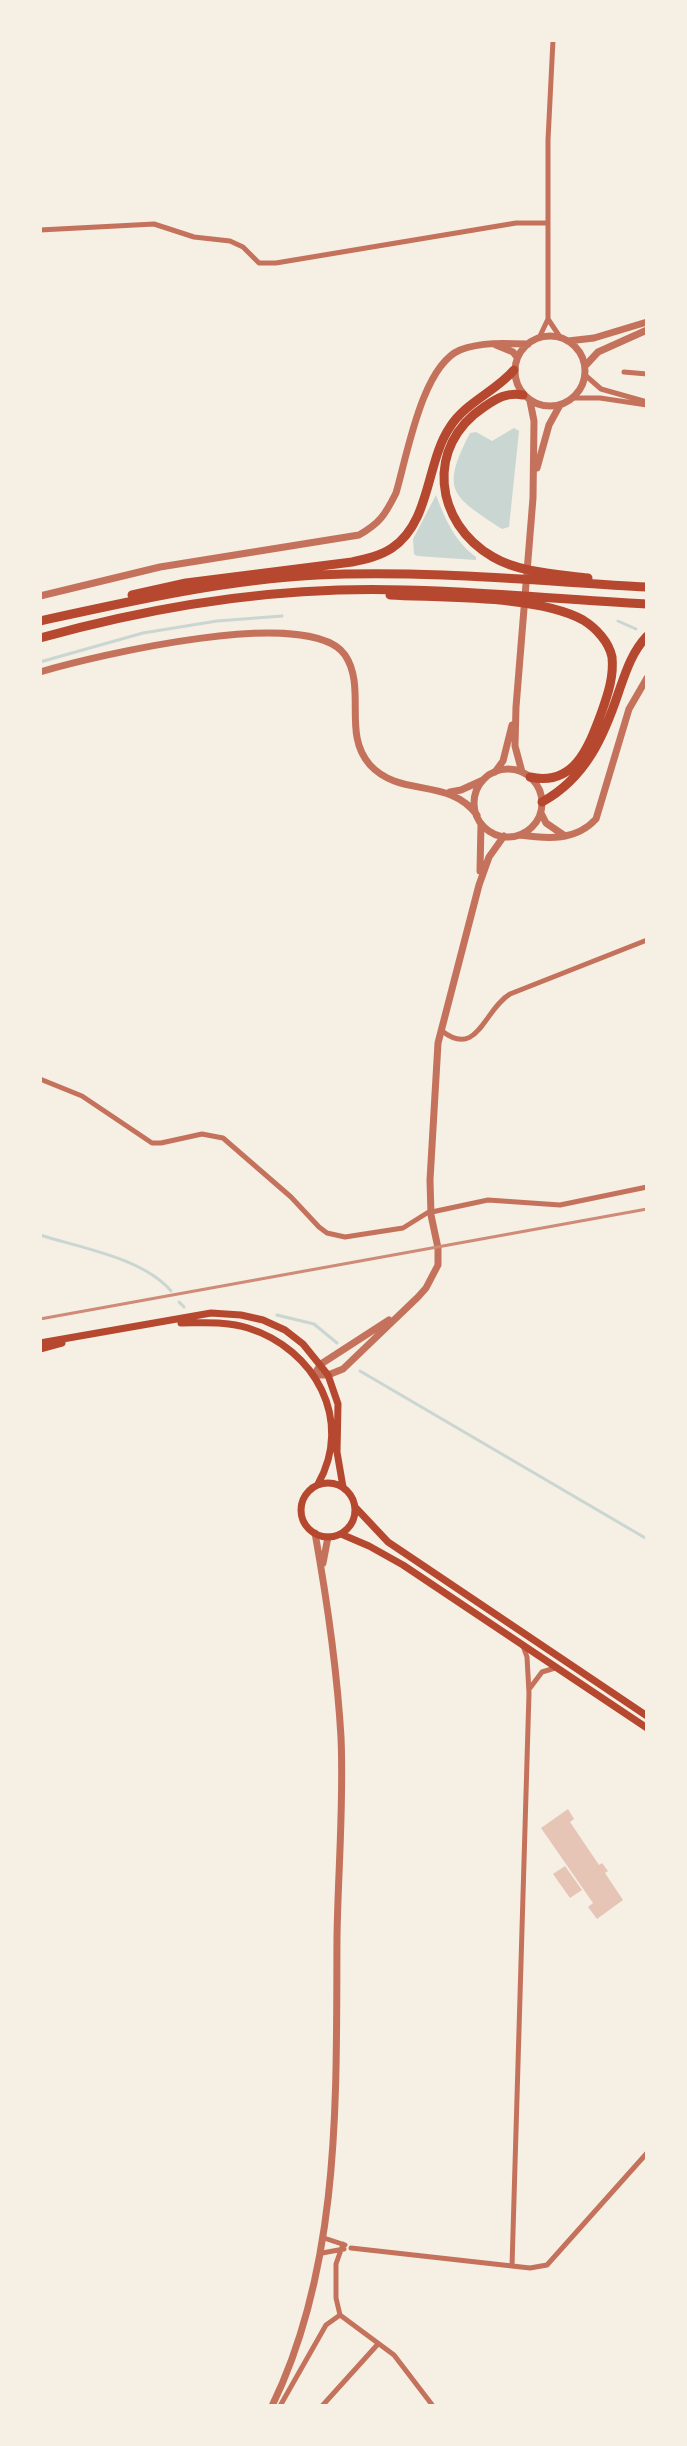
<!DOCTYPE html>
<style>
body{margin:0}
#map{position:relative;width:687px;height:2446px;overflow:hidden;background:#f6efe4;font-family:Figtree,sans-serif}
canvas{display:block}
.frame{position:absolute;inset:0;border:42px solid #f6efe4;pointer-events:none}
</style>
<div id="map">
<canvas width="687" height="2446"></canvas>
<div class="frame"></div>
</div>
<script>
const g = document.querySelector('canvas').getContext('2d');
g.lineJoin = 'round';
function paint(path, color) { g.fillStyle = color; g.fill(path, 'evenodd'); }
function strokePath(path, color, width, dash) { g.strokeStyle = color; g.lineWidth = width; g.lineCap = dash ? 'butt' : 'round'; g.setLineDash(dash || []); g.stroke(path); }
const water = new Path2D(`
 M514,428L519,431L509,527L502,529C452,496 440,491 470,433L476,432L492,441Z
 M436,495C445,519 455,542 476,557V560L417,556L414,554L413,539Z`);
const stream = new Path2D(`
 M646,314H647
 M618,621L636,629
 M40,662L143,633L217,621L282,616
 M40,1235C81,1248 143,1258 171,1291
 M179,1302L184,1307
 M277,1315L314,1324L337,1343
 M360,1371L647,1539`);
const building = new Path2D(`
 M568,1809L574,1819L570,1822L599,1865L602,1863L608,1871L605,1873L623,1900L597,1919L588,1907L593,1903L541,1828Z
 M565,1866L582,1890L570,1898L553,1874Z`);
const minor = new Path2D(`
 M40,230L154,224L194,237L230,241L243,247L259,263H276L516,223H547
 M548,319V140L553,40
 M539,338L548,319L560,337
 M624,372L647,374
 M585,375L601,389L647,402
 M573,398H600L647,405
 M442,1031C478,1059 484,1009 510,994L647,940
 M40,1079L82,1096L152,1143H161L202,1134L223,1138L291,1197L319,1227L327,1233L345,1237L403,1228L427,1213L488,1200L560,1205L647,1187
 M530,1688L542,1672L555,1668
 M324,2238L345,2245
 M343,2244L336,2264V2298L340,2315L394,2355L433,2406
 M351,2248L530,2268L547,2265L647,2153
 M322,2253L344,2249
 M512,2266L529,1693L527,1657L523,1646
 M280,2406L326,2325L340,2315
 M322,2406L378,2344`);
const tertiary = new Path2D(`
 M515 371a35 35 0 1 1 70 0a35 35 0 1 1-70 0Z
 M568,341L594,338L647,322
 M496,345L513,352L517,357
 M585,366L598,352L647,330
 M537,468L549,425L560,405
 M40,596L160,567L359,535C380,523 385,515 396,493C407,456 422,366 460,350C481,342 505,343 528,344
 M40,672C94,656 310,604 345,655C367,688 342,734 370,765C400,798 449,777 477,815
 M474 803a34 34 0 1 1 68 0a34 34 0 1 1-68 0Z
 M495,772L503,761L512,725
 M522,772L515,746L516,707L533,498L534,421L530,401
 M450,792L461,790L483,780
 M541,813L546,823L565,836
 M520,835C548,839 576,841 596,819L629,709L647,678
 M480,871L481,824
 M314,1375H328L343,1369L418,1297L426,1288L438,1265V1248L431,1215L430,1180L438,1043L479,885L489,857L504,836
 M314,1375L321,1364L389,1320
 M323,1563L328,1537
 M272,2406C342,2262 336,2094 337,1937C338,1871 344,1803 341,1737C337,1669 327,1600 315,1533`);
const secondary = new Path2D(`
 M181,1323C203,1323 227,1321 248,1328C315,1349 354,1420 318,1484
 M40,1343L211,1313L241,1315L263,1320L285,1330L303,1344L328,1375L338,1404L337,1452L343,1487
 M40,1349L62,1343
 M301 1510a27 27 0 1 1 54 0a27 27 0 1 1-54 0Z
 M356,1508L388,1542L647,1716
 M341,1534L369,1546L403,1565L647,1728`);
const trunk = new Path2D(`
 M523,395C507,392 497,398 484,407C425,446 434,523 493,557C520,573 558,574 588,578
 M132,595L186,583L352,562C366,559 380,556 392,548C431,522 426,462 450,427C466,402 495,392 514,370
 M390,595C442,598 538,595 583,620C596,628 609,642 612,657C614,676 608,694 602,711C589,746 575,787 530,777
 M40,621C131,601 224,580 317,575C427,570 537,581 647,587
 M40,638C137,611 238,593 338,590C442,587 544,599 647,604
 M542,802C586,778 604,736 619,691C626,671 632,652 647,636`);
const rail = new Path2D(`
 M40,1319L647,1209`);
paint(water, '#c9d6d2');
strokePath(stream, '#c9d6d2', 3);
paint(building, '#e6c5b7');
strokePath(minor, '#c5725c', 5);
strokePath(tertiary, '#c5725c', 7);
strokePath(secondary, '#b5482f', 7);
strokePath(trunk, '#b5482f', 9);
strokePath(rail, '#cf8b77', 3);
</script>
